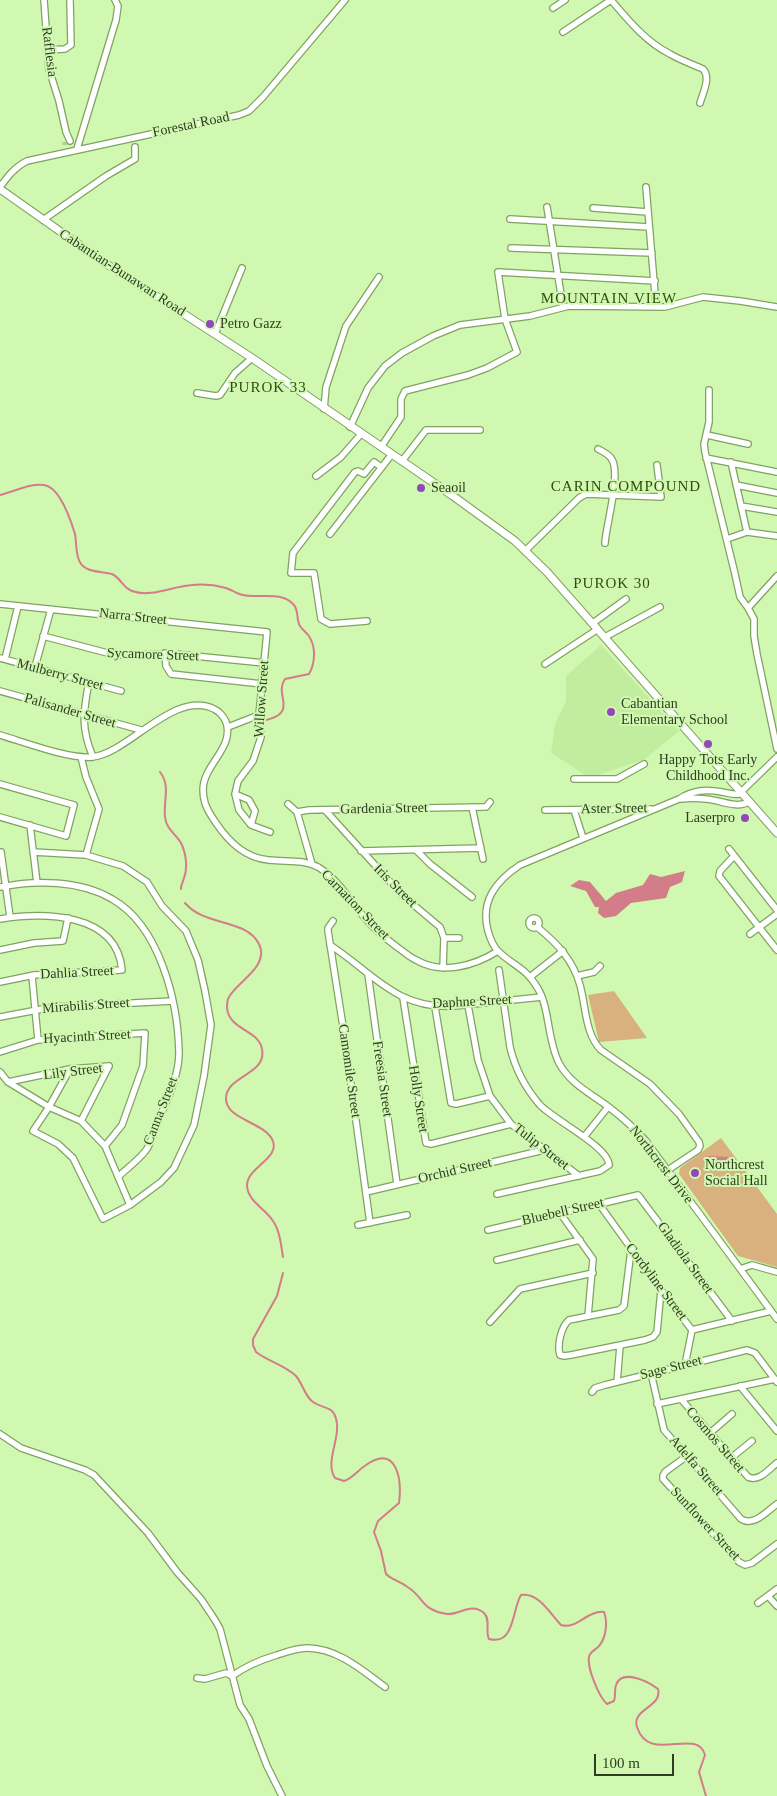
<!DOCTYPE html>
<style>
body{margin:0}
#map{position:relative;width:777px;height:1796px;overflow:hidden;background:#d0f8b1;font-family:Georgia,serif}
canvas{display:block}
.scale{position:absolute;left:594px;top:1754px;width:80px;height:22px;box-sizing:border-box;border:2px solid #2e3d21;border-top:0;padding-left:6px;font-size:15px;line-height:18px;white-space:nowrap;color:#2e3d21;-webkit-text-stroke:4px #d0f8b1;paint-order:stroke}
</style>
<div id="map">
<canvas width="777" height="1796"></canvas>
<div class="scale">100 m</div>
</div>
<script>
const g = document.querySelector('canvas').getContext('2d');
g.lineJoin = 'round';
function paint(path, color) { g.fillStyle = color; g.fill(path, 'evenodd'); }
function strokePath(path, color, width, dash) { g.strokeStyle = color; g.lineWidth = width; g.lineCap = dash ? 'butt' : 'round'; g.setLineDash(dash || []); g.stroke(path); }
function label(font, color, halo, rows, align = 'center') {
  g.font = font + ' Georgia,serif'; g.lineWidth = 4; g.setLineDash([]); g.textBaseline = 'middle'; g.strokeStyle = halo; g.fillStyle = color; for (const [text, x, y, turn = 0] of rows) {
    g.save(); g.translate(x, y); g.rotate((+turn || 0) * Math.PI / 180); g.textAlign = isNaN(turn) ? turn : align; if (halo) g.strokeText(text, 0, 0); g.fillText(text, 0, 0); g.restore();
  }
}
const built = new Path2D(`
 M601,645L679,731L645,759L590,778L551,753L555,724L566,701V676Z`);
const green = new Path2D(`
 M614,991L647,1038L599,1042L588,995Z
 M721,1138L777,1214V1267L738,1256L679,1174L680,1168Z`);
const water = new Path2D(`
 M685,871L682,882L670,887L666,898L631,903L616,916L604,918L598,913L599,907H595L586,891L570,886L579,880L590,882L606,901L616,893L643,885L650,874L661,877Z
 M708,1156L728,1157V1161H724V1164L708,1161Z`);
const stream = new Path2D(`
 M0,495C14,492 29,483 44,485C60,487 71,521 75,534C77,544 75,556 81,564C88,573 102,571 112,574C121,578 123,588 132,591C151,598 173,586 192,585C203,584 215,585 226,588C232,590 237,594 243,595C259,599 281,590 294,605C299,611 296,620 300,626C303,631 308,633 310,638C316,648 315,664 309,674L285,679C273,696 301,713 262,721
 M160,772C171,786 163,801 165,817C166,829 176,834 181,843C186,853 188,868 184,878C183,882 181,884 181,889
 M185,903C205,927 246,918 259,944C270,966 238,981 229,997C227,1000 227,1004 227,1008C229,1030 259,1030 262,1049C267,1075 227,1075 226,1098C225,1119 263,1122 272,1139C282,1158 248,1166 247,1185C247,1201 266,1209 273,1221C280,1231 281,1245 283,1257
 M283,1273L277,1296L253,1339V1345L256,1352C269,1362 285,1365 296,1376C303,1384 305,1397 313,1402C325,1410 335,1405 337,1424C339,1441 325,1463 335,1478L344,1481C353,1478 358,1470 366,1465C397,1443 402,1480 399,1503L378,1521L374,1532L381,1551L386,1574C392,1580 400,1581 406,1586C425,1597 420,1610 447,1614C460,1615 471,1602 484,1613C491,1620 485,1631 489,1639C515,1646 512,1609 521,1595C539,1592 551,1615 561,1625C577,1630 587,1610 604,1612C608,1622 606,1638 599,1646C596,1650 590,1651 589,1657C587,1668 599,1697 607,1704L614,1701C616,1696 614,1690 616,1685C622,1668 649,1682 658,1689C663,1707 631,1709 637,1727C649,1765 697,1726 705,1755L699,1772L706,1796`);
const minorTunnel = new Path2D(`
 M65,142V145`);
const minor = new Path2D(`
 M44,0L49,69L59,101L66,132L70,141
 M611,0C628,20 646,42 670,54C680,60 692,64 703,69C711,77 703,93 700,103
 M553,8L565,0
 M563,32L611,0
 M47,50L65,49L71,45L70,0
 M77,149L116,20L118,6L115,0
 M0,187C8,176 15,167 27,161L239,115L249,111L263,97L345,0
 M646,187L656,306
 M547,207L563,307
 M593,208L648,212
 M510,219L649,227
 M43,220L106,176L135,159V147
 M511,248L652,253
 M215,334L242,268
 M709,390V422L704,444L705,452L735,574L740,597L748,608L754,619V636L757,654L777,749
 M197,393L216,396L220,395L235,373L252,358
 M324,409L326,387L346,326L379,277
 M350,427L368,388L385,366L402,353L433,336L460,325L530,316L569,306L665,307L703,297L740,301L777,307
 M707,435L748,444
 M381,447L401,417V399L405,391L468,375L487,368L517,352L505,319L498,272L655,281
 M598,449C602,451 608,454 611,458C622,472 606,525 605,543
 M706,458L777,472
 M402,461L426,430H480
 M731,462L747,532
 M316,476L341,457L361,434
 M736,485L777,493
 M741,506L777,512
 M330,534L392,454
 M727,539L747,532L777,536
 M526,550L579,498L586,494L661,497L657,465
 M0,604L267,632L259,715L261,737L253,761L238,781L235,794L239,810L251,825L270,832
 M748,608L777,576
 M367,621L330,624L321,619L314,573H291L293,553L355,472L358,471L364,474L374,462L381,467
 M593,623L626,599
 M43,636L115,655L175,654L264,663
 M605,637L660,607
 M165,653L166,666L171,674L262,684
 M0,658L121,691
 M5,659L18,606
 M545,664L598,629
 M35,667L51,609
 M89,682C83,712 81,729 93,757
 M0,691L141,730
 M228,727L259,715
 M0,735C24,742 68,759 92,757C128,754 174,689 214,709C219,711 224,717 226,722C233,742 215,757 207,774C203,782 202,793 205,803C207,810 212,817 216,823C229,842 245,858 269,860C286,862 303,859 318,867C338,879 349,899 364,917C373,928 385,938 397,947C403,951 409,957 416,960C442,975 474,966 498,951
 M81,757L86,777L99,809L86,855
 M777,757L739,794C733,795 728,793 722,792C706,789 693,790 679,799L520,865C496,881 480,901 488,931C490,938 493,946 498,951C512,965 526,968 537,987C550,1007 547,1040 559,1063C570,1084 592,1094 610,1108C623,1118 635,1129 646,1141L777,1319
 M574,779H617L644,764
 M0,784L74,805L66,836L0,817
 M235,794L249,800L255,811L251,825
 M681,799C689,798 697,798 706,799C720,800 736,809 749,802
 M288,804L297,812L312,864
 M472,807L483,859
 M325,810L403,896L440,927L444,938L443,968
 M545,810L651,809
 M574,810L583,838
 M297,812L309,810L483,807H486L490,802
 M30,825L37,883
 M729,849L777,910
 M416,850L430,864L472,897
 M361,851L481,848
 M1,852L10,917
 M33,852L86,855L123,866L147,882L162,906L186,931L198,960L205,991L211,1025L204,1076L194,1125L174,1168L161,1182L130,1205L103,1219L73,1158L58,1144L33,1131L49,1107L70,1069
 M734,856L720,871L719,876L777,950
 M0,887C35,880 80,880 112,899C160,926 178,1002 179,1053C179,1077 166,1101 158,1122C155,1130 152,1140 148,1147C143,1157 127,1168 118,1177
 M529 923a5 5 0 1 1 10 0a5 5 0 1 1-10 0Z
 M0,919C43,912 117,912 122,970L34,975L0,982
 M333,921L328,928V931L344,1033L370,1223
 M537,927C557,943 573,960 580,985C586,1007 585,1034 601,1050L650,1084L679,1114L699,1142L700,1146L698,1150L668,1170
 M750,934L777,914
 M444,938H459
 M330,945C373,973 397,1010 454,1006L542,997
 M0,950L34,943L63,941L68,918
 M499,970L510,1047C515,1068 526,1089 540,1105C554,1120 609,1147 609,1165
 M368,974L397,1184
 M32,976L38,1040
 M577,976L594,972L600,966
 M530,977L563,951
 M403,998L426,1143L431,1144L511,1124
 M468,1005L478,1060L490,1096L511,1124L579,1176
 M435,1007L451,1103L456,1104L490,1096
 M0,1017L53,1007L173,1001
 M0,1052L38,1040L145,1033L143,1066L122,1125L105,1146
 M0,1072L8,1082L49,1107L81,1121L105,1146L130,1205
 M8,1082L70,1069L109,1066
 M81,1121L109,1066
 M584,1137L608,1107
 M366,1192L544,1150
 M497,1194L600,1171L609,1165
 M599,1204L661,1290L692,1330
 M560,1213L593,1259L588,1316
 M358,1225L407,1215
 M488,1230L638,1195L732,1321
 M631,1250L624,1306L619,1310L569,1320C561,1327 557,1345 560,1355L564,1356L571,1355L645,1340L653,1337L657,1332L661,1290
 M497,1260L580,1240
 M740,1269L752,1265L777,1272
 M490,1322L520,1289L593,1273
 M692,1330L771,1311
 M685,1365L692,1330
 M651,1373L664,1430L741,1519C754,1527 767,1511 777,1504
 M617,1382L620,1346
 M740,1386L777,1431
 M592,1392L595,1388L605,1385L747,1350L755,1353L777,1382
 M681,1399L748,1477C759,1482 768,1470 777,1463
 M657,1404L775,1379
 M710,1433L732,1414
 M0,1434L21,1448L85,1470L94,1475L148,1533L177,1572L201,1599L215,1620L220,1629L240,1705L249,1719L267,1766L282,1796
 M687,1456L665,1472L663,1476V1479L739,1562L745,1565L752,1563L777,1544
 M731,1458L752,1441
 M768,1596L777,1606
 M758,1603L777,1589
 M197,1678L205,1679L226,1673L232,1676C246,1666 260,1660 277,1655C286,1652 297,1648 307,1648C337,1648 362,1670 385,1687`);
const major = new Path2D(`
 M0,189L105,263L252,358L453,496L515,541L547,572L777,833`);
const markers = [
 [210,324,5,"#9248ba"],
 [421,488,5,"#9248ba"],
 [611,712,5,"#9248ba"],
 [708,744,5,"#9248ba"],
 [745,818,5,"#9248ba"],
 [695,1173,5,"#9248ba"]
];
const streetNames = [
 ["Rafflesia",49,52,83],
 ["Forestal Road",191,125,-12],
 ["Cabantian-Bunawan Road",122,273,33],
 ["Narra Street",133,617,6],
 ["Sycamore Street",153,655,2],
 ["Mulberry Street",60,675,15],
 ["Willow Street",262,699,-86],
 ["Palisander Street",70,711,16],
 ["Gardenia Street",384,809,-1],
 ["Aster Street",614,809,-1],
 ["Iris Street",395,886,45],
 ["Carnation Street",355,905,46],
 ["Dahlia Street",77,973,-3],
 ["Daphne Street",472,1002,-3],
 ["Mirabilis Street",86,1006,-4],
 ["Hyacinth Street",87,1037,-3],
 ["Camomile Street",349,1071,82],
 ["Lily Street",73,1072,-7],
 ["Freesia Street",382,1079,82],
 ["Holly Street",418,1099,81],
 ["Canna Street",161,1111,-69],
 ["Tulip Street",541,1147,38],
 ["Northcrest Drive",661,1165,52],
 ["Orchid Street",455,1171,-13],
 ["Bluebell Street",563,1212,-13],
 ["Gladiola Street",685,1258,54],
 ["Cordyline Street",656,1282,53],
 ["Sage Street",671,1368,-14],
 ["Cosmos Street",715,1440,49],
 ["Adelfa Street",696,1466,49],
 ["Sunflower Street",705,1524,47]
];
const poiNames = [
 ["Petro Gazz",220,324],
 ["Seaoil",431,488],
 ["Cabantian",621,704],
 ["Elementary School",621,720],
 ["Happy Tots Early",708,760,"center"],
 ["Childhood Inc.",708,776,"center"],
 ["Laserpro",735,818,"right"],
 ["Northcrest",705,1165],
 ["Social Hall",705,1181]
];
const neighbourhoodNames = [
 ["MOUNTAIN VIEW",609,299],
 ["PUROK 33",268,388],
 ["CARIN COMPOUND",626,487],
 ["PUROK 30",612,584]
];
paint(built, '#c2ed9f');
paint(green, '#d9b17f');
paint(water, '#d27d88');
strokePath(stream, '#d27d88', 2);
strokePath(minorTunnel, '#b0d394', 5.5, [5.5, 3]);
strokePath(minor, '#7fa361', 8);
strokePath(major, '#7fa361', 9);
strokePath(minor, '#fff', 5.5);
strokePath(major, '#fff', 7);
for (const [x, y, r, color] of markers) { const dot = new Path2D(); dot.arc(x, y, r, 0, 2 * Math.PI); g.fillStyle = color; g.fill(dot); strokePath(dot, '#d0f8b1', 2); }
label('14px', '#2e3d21', '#d0f8b1', streetNames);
label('14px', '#2e3d21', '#d0f8b1', poiNames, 'left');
g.letterSpacing = '1px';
label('15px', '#2f4e08', '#d0f8b1', neighbourhoodNames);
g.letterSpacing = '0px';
</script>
